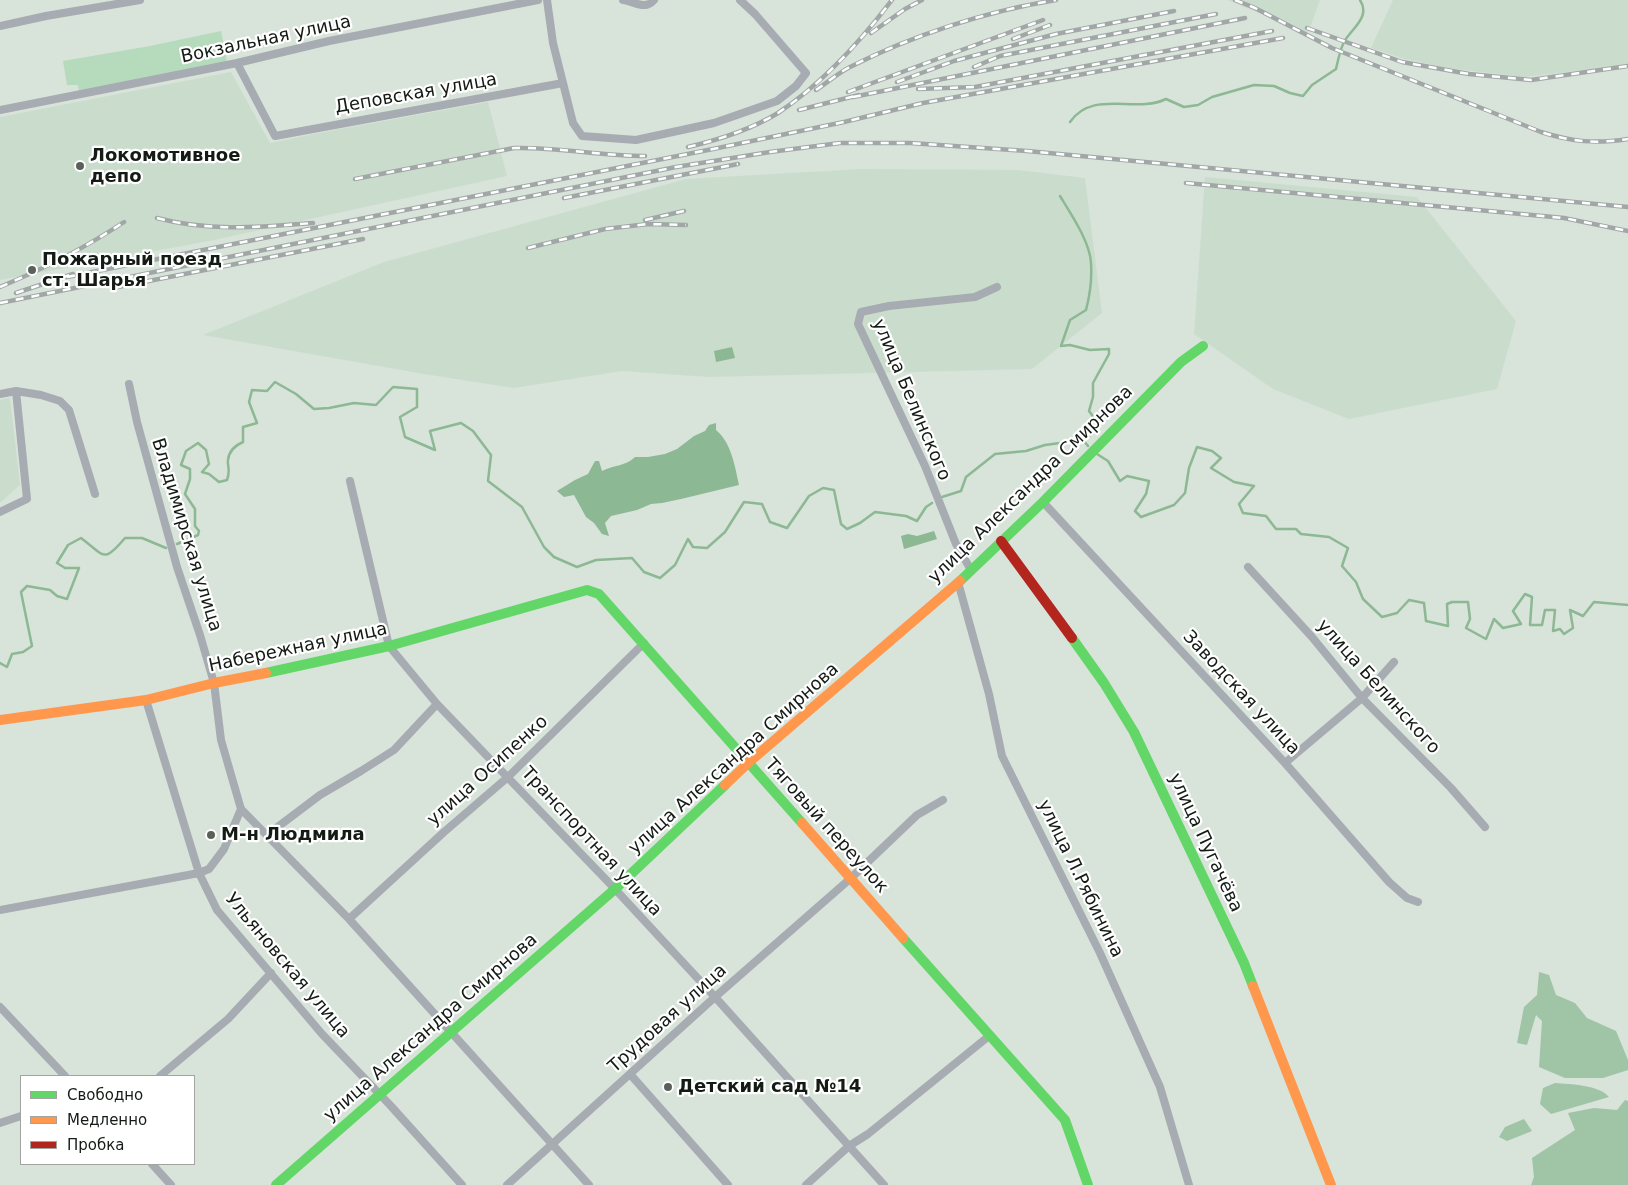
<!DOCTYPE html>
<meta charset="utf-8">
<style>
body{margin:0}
#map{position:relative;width:1628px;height:1185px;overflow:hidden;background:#d8e3da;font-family:"DejaVu Sans",sans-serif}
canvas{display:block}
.legend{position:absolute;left:20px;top:1075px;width:175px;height:90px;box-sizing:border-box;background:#fff;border:1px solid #a1a4a1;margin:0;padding:6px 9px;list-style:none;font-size:15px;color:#141b15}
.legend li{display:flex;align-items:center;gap:10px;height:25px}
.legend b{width:25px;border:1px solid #a1a4a1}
</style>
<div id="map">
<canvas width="1628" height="1185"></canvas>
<ul class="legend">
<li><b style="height:6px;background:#63d668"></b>Свободно</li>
<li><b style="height:6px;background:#ff974d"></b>Медленно</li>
<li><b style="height:6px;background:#b3261e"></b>Пробка</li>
</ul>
</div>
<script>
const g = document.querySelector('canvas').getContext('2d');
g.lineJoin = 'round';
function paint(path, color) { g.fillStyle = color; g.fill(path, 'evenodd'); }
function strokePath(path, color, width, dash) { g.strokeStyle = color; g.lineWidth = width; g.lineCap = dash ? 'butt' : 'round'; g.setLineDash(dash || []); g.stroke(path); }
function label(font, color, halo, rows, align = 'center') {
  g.font = font + ' "DejaVu Sans",sans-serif'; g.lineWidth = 4.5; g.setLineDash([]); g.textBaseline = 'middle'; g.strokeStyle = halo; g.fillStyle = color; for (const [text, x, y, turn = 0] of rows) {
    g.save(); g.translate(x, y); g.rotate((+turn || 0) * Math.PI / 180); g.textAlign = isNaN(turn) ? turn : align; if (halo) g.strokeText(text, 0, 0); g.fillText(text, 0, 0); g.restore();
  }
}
const built = new Path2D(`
 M1227,0H1320L1308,33Z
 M1393,0H1628V65L1524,77L1447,68L1405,59L1371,48Z
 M231,72L270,143L329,131L488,102L507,176L214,240L0,280V117Z
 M861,169L1018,170L1085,178L1102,313L1032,369L709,377L622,371L514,388L424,374L203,335L384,262L686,179Z
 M1205,177L1417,197L1516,321L1497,389L1349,419L1273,389L1194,334Z
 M10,398L20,485L0,503V400Z`);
const green = new Path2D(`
 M221,31L227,62L79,91L78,85H67L63,61L150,46Z`);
const forest = new Path2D(`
 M1539,972L1549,975L1556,995L1575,1003L1587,1018L1616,1031L1628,1060V1070L1603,1078H1565L1539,1067L1542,1021L1536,1015L1527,1045L1517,1043L1524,1007L1537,995Z
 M1555,1083C1570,1084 1600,1085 1609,1097L1551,1114L1540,1104L1543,1088Z
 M1625,1100L1628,1101V1185H1531L1534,1177L1532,1158L1575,1130L1568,1113L1594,1108L1617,1110Z
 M1524,1119L1532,1131L1507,1141L1499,1137L1505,1127Z`);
const water = new Path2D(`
 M732,347L735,358L716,362L714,351Z
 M716,423V430C731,442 735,466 739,485L681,499L662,503L651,504L637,510L611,516L605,523L609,536L602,534L594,523L586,517L574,495L564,497L557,491L575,480L588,474L595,461H599L602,471C614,465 626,466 635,457H648L665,454L677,449L694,436L705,431L709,425Z
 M934,531L937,539L904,549L901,536L908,534L917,536Z`);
const stream = new Path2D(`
 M1070,122C1093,89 1135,114 1166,99L1184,107L1198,105L1212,97L1254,85L1274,86L1290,93L1303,96L1312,85L1336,69C1338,60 1340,50 1344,42C1352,28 1371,17 1360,0
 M1083,440L1088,446
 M1097,454L1108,461L1120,481L1127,476L1149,481L1146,494L1135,511L1141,517L1174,505L1185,493L1189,468L1197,447L1212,451L1221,458L1211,468L1234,482L1254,486L1239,504L1243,513L1266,516L1276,529H1296L1301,534L1329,537L1348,548L1342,566L1356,582L1363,599L1382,617L1397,613L1409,600L1424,603L1426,621L1448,626L1447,604L1452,602H1468L1470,619L1466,628L1486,639L1494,619L1503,628L1521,624L1513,611L1525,594L1532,597L1530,625H1542L1545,610H1555L1553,631L1560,629L1564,634L1573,628L1570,610L1583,616L1594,602L1628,605
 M942,497L961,491L966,477L995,454L1026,451L1045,445L1083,440L1092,434L1097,427L1098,423L1089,411L1093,397V383L1109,354V349L1090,350L1070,345L1061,346L1070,320L1086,310C1090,295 1092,278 1091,263C1090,242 1071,214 1060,196
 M177,544L198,535L199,531L195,526V509L185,494L190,479V469L181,465L186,451L198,443L206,450L209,464L202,472L209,474L219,482L227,480C231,469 227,467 228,460C229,451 236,445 243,442V427L257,423L249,402L252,390L267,391L275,382L296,394L314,409L329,408L354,403L376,405L393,387L417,389V407L400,417L405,437L435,450L430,431L461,423L473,431L491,455L488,481L522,507L544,547L554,557L577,567L596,560L632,558L644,572L660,578L675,565L688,539L693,547L707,548L725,532L744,502L762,504L770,522L787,528L809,496L823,488L834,490L841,524L847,529L860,523L875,512L906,516L917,521L926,507L932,503
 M0,663L7,667L12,654L23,652L32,646L21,592L27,586L50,590L57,596L67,599L79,568H65L57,563L68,545L81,538C105,556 103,564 125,538H142L166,548`);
const street = new Path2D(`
 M547,0L553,43L573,123L582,136L636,140L714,123L777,101L796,86L806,73L755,14L740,0
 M623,0C634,1 645,11 654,0
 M0,26L46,16L140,0
 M237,63L275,136L563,83
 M0,110L237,63L329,41L538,0
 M129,384L137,422L177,567L200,635L214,683L221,740L241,809L349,919L589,1185
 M0,394L16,391L41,395L60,401L69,410L95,494
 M350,481L389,646L437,704L615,889L715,997L884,1185
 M1043,502L1285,763L1389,882L1407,898L1418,902
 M0,512L27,499L16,391
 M1248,567L1312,637L1362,698L1451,788L1485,827
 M971,570L956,544L925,466L858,324L861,312L889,306L975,297L997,287
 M958,582L989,694L1002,756L1100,953L1160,1087L1189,1185
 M146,700L199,873L217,910L322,1034L390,1105L462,1185
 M1285,763L1362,698L1394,662
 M267,835L320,795L361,771L394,750L437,704
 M0,910L199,873L209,869L224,849L241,809
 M349,919L444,832L508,777L644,643
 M0,1007L65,1076
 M630,1074L728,1185
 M160,1076L228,1019L271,973
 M0,1123L21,1116
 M152,1164L171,1185
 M507,1185L715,997L851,878L917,815L943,800
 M806,1185L849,1146L868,1134L989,1036`);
const fast = new Path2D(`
 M960,581L1043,502L1181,362L1203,346
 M1072,638L1104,683L1134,732L1244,963L1253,986
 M266,673L389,646L587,590L599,594L802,823
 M903,938L1065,1120L1088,1185
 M276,1185L615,889L725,785`);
const slow = new Path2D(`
 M0,720L146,700L214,683L266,673
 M725,785L748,763L960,581
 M802,823L903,938
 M1253,986L1331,1185`);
const jam = new Path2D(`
 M1001,541L1072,638`);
const rail = new Path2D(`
 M1235,0L1255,8L1332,48L1541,132C1573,142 1595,144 1628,139
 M1307,28L1402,62L1469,74L1531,80L1628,66
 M871,33L905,9L922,0
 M1013,39L1050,25
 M974,67L1000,56L1216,14
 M897,82L954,61L1056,34L1174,11
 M918,89L975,87L1272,31
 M816,90C827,83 838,73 850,67C913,35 987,11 1056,0
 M848,92L1043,20
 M853,97L1245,18
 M799,110L859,95
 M688,147C718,140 752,129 778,113C822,84 860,42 892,0
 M355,179L514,148C558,147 601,156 645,156
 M1186,183L1564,218L1628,231
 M564,198L738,164
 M157,218C210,232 260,227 313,223
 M645,220L684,211
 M528,248L605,229L648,224L686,225
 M67,277L718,148L844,122L923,103L1283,38
 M0,287C43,269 85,248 124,222
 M113,288L363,239
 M16,293L73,274
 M0,303L676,167L770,152L840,143H910L1027,151L1628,207`);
const markers = [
 [80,166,5,"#59615a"],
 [32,270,5,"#59615a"],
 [211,835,5,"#59615a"],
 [668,1087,5,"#59615a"]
];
const streetNames = [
 ["Вокзальная улица",266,40,-12],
 ["Деповская улица",416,94,-10],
 ["улица Белинского",911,400,67],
 ["улица Александра Смирнова",1031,485,-44],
 ["Владимирская улица",186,535,73],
 ["Набережная улица",298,648,-12],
 ["улица Белинского",1378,687,48],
 ["Заводская улица",1241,693,47],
 ["улица Александра Смирнова",734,759,-42],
 ["улица Осипенко",488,771,-42],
 ["Тяговый переулок",826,826,48],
 ["Транспортная улица",591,842,47],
 ["улица Пугачёва",1205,843,65],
 ["улица Л.Рябинина",1080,879,64],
 ["Ульяновская улица",287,966,50],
 ["Трудовая улица",668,1019,-42],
 ["улица Александра Смирнова",431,1028,-41]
];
const poiNames = [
 ["Локомотивное",90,156],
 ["депо",90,177],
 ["Пожарный поезд",42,260],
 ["ст. Шарья",42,281],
 ["М-н Людмила",221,835],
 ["Детский сад №14",678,1087]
];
paint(built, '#caddcd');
paint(green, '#b6dabc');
paint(forest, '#a0c4a6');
paint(water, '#8cb893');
strokePath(stream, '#8cb893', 2.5);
strokePath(street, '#a7abb2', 8);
strokePath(fast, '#63d668', 10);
strokePath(slow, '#ff974d', 10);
strokePath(jam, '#b3261e', 10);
strokePath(rail, '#a1a7a7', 4.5);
strokePath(rail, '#fff', 2.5, [8]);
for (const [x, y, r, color] of markers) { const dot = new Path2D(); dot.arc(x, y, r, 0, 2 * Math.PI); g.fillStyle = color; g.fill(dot); strokePath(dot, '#fff', 2); }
label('18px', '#141b15', '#fff', streetNames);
label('bold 18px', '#141b15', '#fff', poiNames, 'left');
</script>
